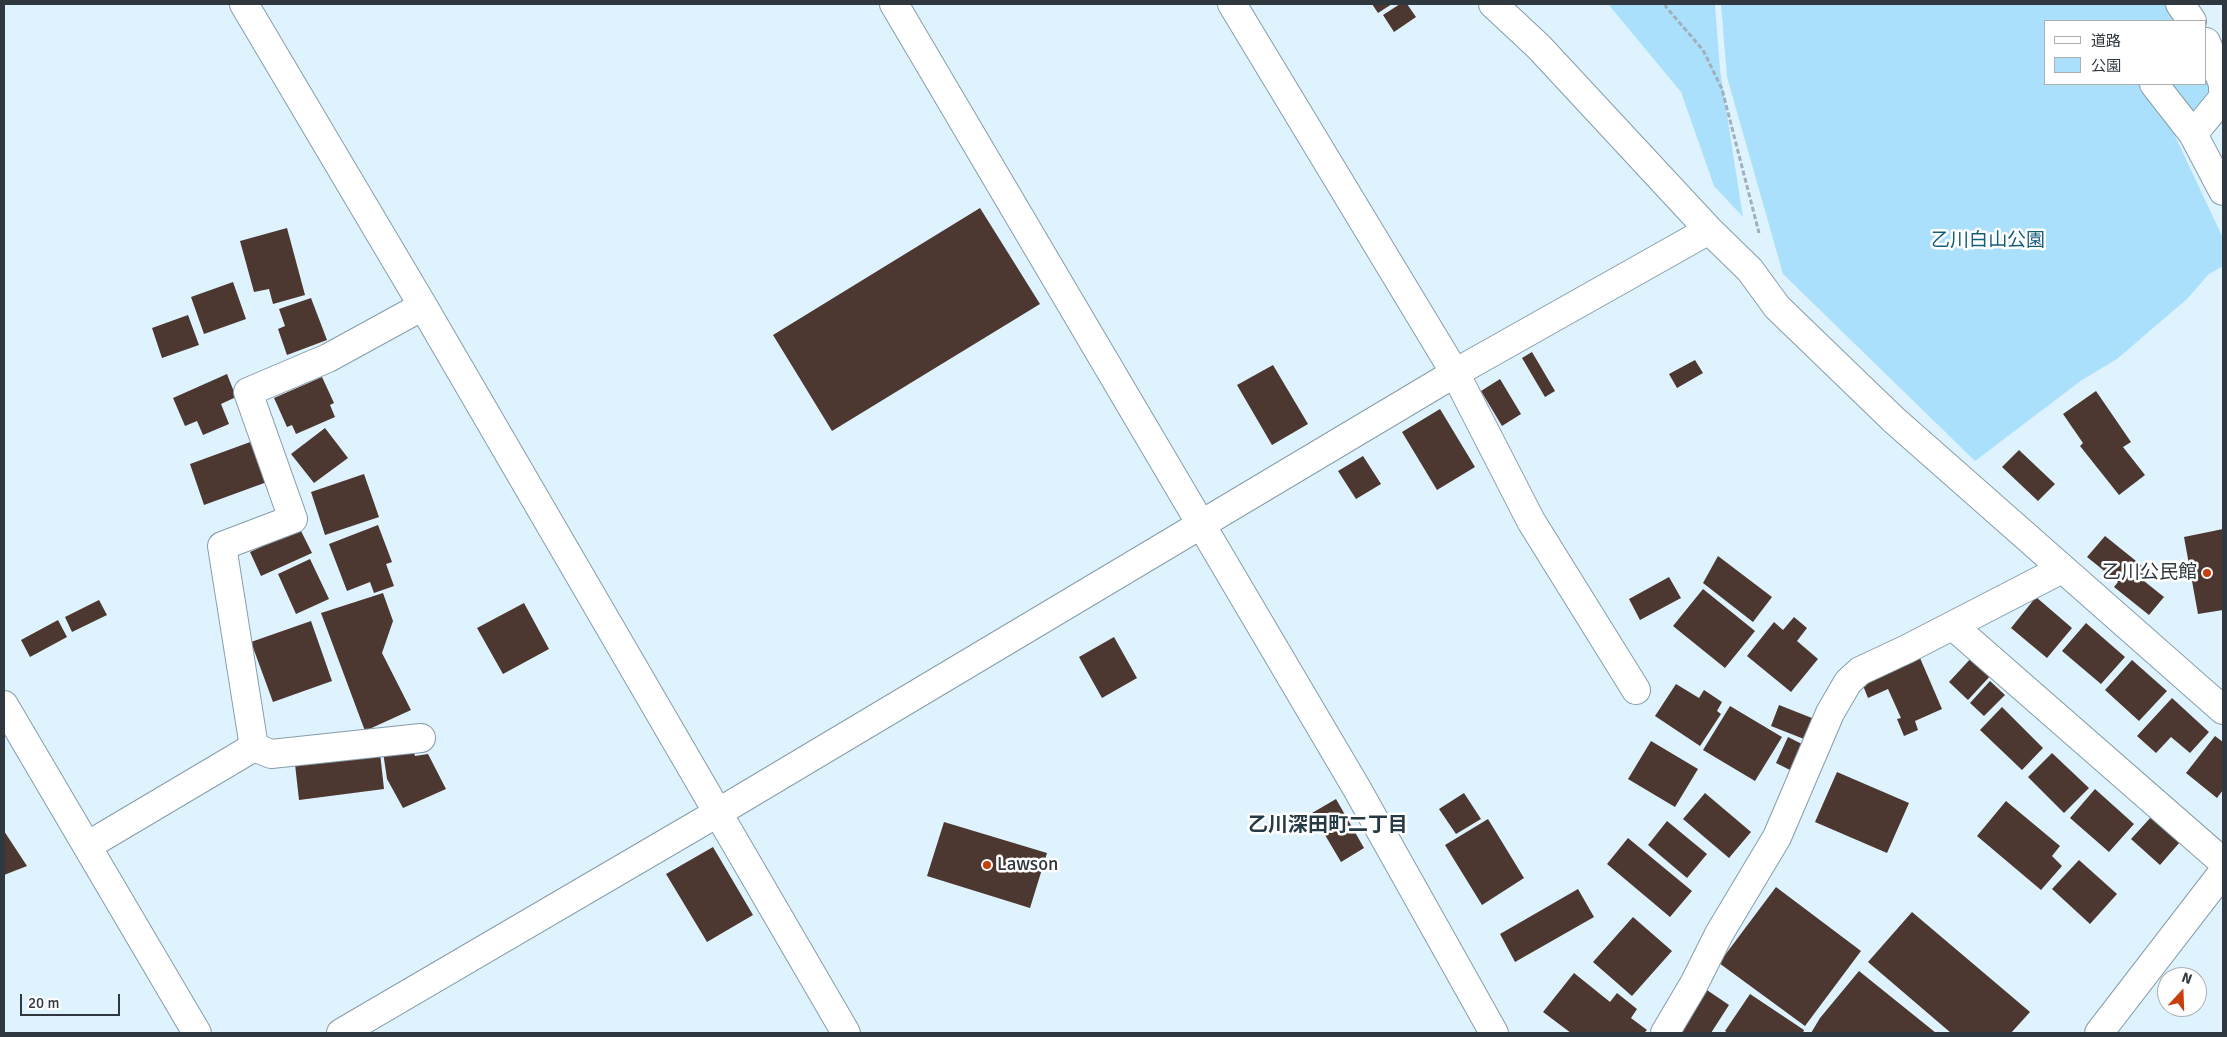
<!DOCTYPE html>
<meta charset="utf-8">
<style>
body{margin:0}
#map{position:relative;width:2227px;height:1037px;overflow:hidden;background:#dff3fe;font-family:Signika,"Noto Sans JP",sans-serif}
canvas{display:block}
.frame{position:absolute;inset:0;border:5px solid #2e383e;pointer-events:none}
.legend{position:absolute;left:2044px;top:20px;width:162px;height:65px;box-sizing:border-box;background:#fff;border:1px solid #abafb2;margin:0;padding:6px 9px;list-style:none;font-size:15px;color:#2e383e}
.legend li{display:flex;align-items:center;gap:10px;height:25px}
.legend b{width:25px;border:1px solid #abafb2}
.north{position:absolute;left:2157px;top:967px;width:50px;height:50px;box-sizing:border-box;background:#fff;border:1px solid #abafb2;border-radius:50%;rotate:20deg;font-size:14px;font-weight:700;line-height:20px;text-align:center;color:#2e383e}
.north::after{content:'';display:block;margin:auto;width:18px;height:22px;background:#c63f0c;clip-path:polygon(50% 0,100% 100%,50% 72%,0 100%)}
.scale{position:absolute;left:20px;top:994px;width:100px;height:22px;box-sizing:border-box;border:2px solid #2e383e;border-top:0;padding-left:6px;font-size:15px;line-height:18px;white-space:nowrap;color:#2e383e;-webkit-text-stroke:4px #fff;paint-order:stroke}
</style>
<div id="map">
<canvas width="2227" height="1037"></canvas>
<div class="frame"></div>
<ul class="legend">
<li><b style="height:6px;background:#fff"></b>道路</li>
<li><b style="height:14px;background:#abe0fc"></b>公園</li>
</ul>
<div class="north">N</div>
<div class="scale">20 m</div>
</div>
<script>
const g = document.querySelector('canvas').getContext('2d');
g.lineJoin = 'round';
function paint(path, color) { g.fillStyle = color; g.fill(path, 'evenodd'); }
function strokePath(path, color, width, dash) { g.strokeStyle = color; g.lineWidth = width; g.lineCap = dash ? 'butt' : 'round'; g.setLineDash(dash || []); g.stroke(path); }
function label(font, color, halo, rows, align = 'center') {
  g.font = font + ' Signika,"Noto Sans JP",sans-serif'; g.lineWidth = 5; g.setLineDash([]); g.textBaseline = 'middle'; g.strokeStyle = halo; g.fillStyle = color; for (const [text, x, y, turn = 0] of rows) {
    g.save(); g.translate(x, y); g.rotate((+turn || 0) * Math.PI / 180); g.textAlign = isNaN(turn) ? turn : align; if (halo) g.strokeText(text, 0, 0); g.fillText(text, 0, 0); g.restore();
  }
}
const green = new Path2D(`
 M1608,4H1715L1720,70L1743,217L1714,186L1681,92Z
 M1721,4H2168L2180,21H2046V84H2206V61L2211,90L2175,136L2223,238V266L2209,274L2187,299L2117,359L2082,380L1975,461L1783,274L1727,77Z`);
const building = new Path2D(`
 M1372,4H1392L1378,13Z
 M1400,4H1407L1416,17L1394,32L1383,15Z
 M980,208L1040,304L832,431L773,335Z
 M287,228L305,295L273,304L269,289L254,292L240,241Z
 M233,282L246,319L204,334L191,297Z
 M311,298L327,340L287,355L278,329L285,326L279,309Z
 M188,315L199,345L162,358L152,328Z
 M1532,352L1555,391L1545,397L1522,358Z
 M1695,360L1703,373L1677,388L1669,374Z
 M1273,365L1308,424L1272,445L1237,385Z
 M227,374L236,397L221,404L229,424L203,435L197,421L185,426L173,398Z
 M322,377L334,403L330,405L335,417L296,434L292,425L287,427L274,398Z
 M1500,379L1521,414L1502,426L1481,391Z
 M2096,391L2131,442L2123,447L2145,475L2119,495L2080,446L2083,443L2063,414Z
 M1440,409L1475,467L1437,490L1402,432Z
 M325,428L348,458L314,483L291,454Z
 M253,441L267,482L204,505L190,464Z
 M2019,450L2055,484L2038,501L2002,467Z
 M1363,456L1381,484L1356,499L1338,471Z
 M364,474L379,517L325,535L311,492Z
 M378,525L392,562L386,564L394,586L374,593L370,582L347,591L329,544Z
 M300,529L312,553L261,576L250,552Z
 M2223,529V610L2198,614L2184,537Z
 M2105,536L2151,573L2144,581L2164,597L2149,615L2114,587L2118,582L2087,557Z
 M1718,556L1772,597L1753,622L1703,583Z
 M310,559L329,599L296,614L278,574Z
 M1669,577L1681,598L1640,620L1629,599Z
 M1703,589L1755,631L1725,668L1673,626Z
 M383,593L393,621L382,653L411,710L365,731L321,613Z
 M2036,597L2072,628L2047,658L2011,628Z
 M99,600L107,615L72,632L65,617Z
 M524,603L549,649L503,674L477,628Z
 M1794,617L1807,628L1797,641L1818,659L1791,692L1747,656L1774,622L1783,630Z
 M58,620L67,637L30,657L21,640Z
 M311,621L332,681L273,702L251,642Z
 M2086,623L2125,657L2101,684L2062,651Z
 M1114,637L1137,678L1102,698L1079,657Z
 M1973,656L1992,674L1968,700L1949,682Z
 M1920,658L1942,709L1915,721L1918,730L1904,736L1897,719L1901,718L1888,689L1868,698L1862,683Z
 M2132,660L2167,691L2139,721L2105,690Z
 M1990,681L2005,695L1984,716L1970,703Z
 M1676,684L1699,698L1704,690L1722,702L1717,711L1721,714L1700,746L1655,716Z
 M2172,698L2209,732L2190,753L2171,737L2156,753L2137,736Z
 M1779,705L1817,720L1809,741L1771,726Z
 M1730,706L1782,737L1755,781L1703,750Z
 M2002,707L2043,748L2022,770L1980,730Z
 M2215,736L2223,742V790L2217,798L2186,773Z
 M1788,737L1804,745L1792,771L1776,763Z
 M1651,741L1698,769L1675,807L1628,779Z
 M412,746L415,756L428,754L446,789L403,808L387,779L383,752Z
 M380,753L384,789L299,800L295,764Z
 M2052,753L2089,788L2064,813L2028,777Z
 M1837,772L1909,803L1887,853L1815,822Z
 M2095,789L2134,824L2109,852L2070,818Z
 M1464,793L1481,819L1456,834L1439,809Z
 M1705,793L1751,832L1729,858L1683,819Z
 M1336,799L1364,848L1341,862L1312,813Z
 M2006,801L2060,846L2052,856L2062,866L2041,890L1977,836Z
 M2152,816L2180,842L2160,865L2131,839Z
 M1488,819L1524,878L1482,905L1445,845Z
 M1667,821L1707,854L1687,878L1648,845Z
 M944,822L1047,853L1030,908L927,876Z
 M4,831L27,866L4,875Z
 M1628,838L1692,891L1670,917L1607,864Z
 M713,847L753,915L707,942L666,874Z
 M2079,860L2117,894L2090,924L2052,889Z
 M1776,887L1861,951L1805,1026L1719,963Z
 M1578,889L1594,917L1515,962L1500,934Z
 M1912,912L2030,1012L2011,1033H1951L1868,962Z
 M1633,917L1672,951L1632,996L1593,962Z
 M1859,971L1936,1033H1811L1820,1018Z
 M1574,973L1610,1002L1617,993L1637,1009L1631,1018L1647,1030L1644,1033H1571L1543,1012Z
 M1704,988L1729,1005L1711,1033H1674Z
 M1750,994L1804,1030L1803,1033H1728L1725,1031Z`);
const path = new Path2D(`
 M1665,4L1666,7L1703,50L1722,89L1759,233`);
const minor = new Path2D(`
 M244,4L423,306L846,1033
 M894,4L1356,787L1494,1033
 M1232,4L1455,373L1531,521L1636,690
 M1493,4L1539,47L1709,230L1750,270L1777,307L1894,420L2223,710
 M2180,4L2192,21
 M2206,42L2223,84V90
 M2154,84L2193,134
 M2223,98L2193,134L2223,191
 M1953,626L2223,862
 M4,705L197,1033
 M254,747L271,754L421,738
 M87,846L254,747L222,546L293,519L248,392L328,358L423,306
 M341,1033L719,812L1455,373L1709,230
 M1665,1033L1694,984L1719,934L1777,837L1830,713L1848,682L1860,671L1907,649L2062,569
 M2099,1033L2223,872`);
const markers = [
 [2207,573,5,"#c63f0c"],
 [987,865,5,"#c63f0c"]
];
const parkNames = [
 ["乙川白山公園",1988,241]
];
const poiNames = [
 ["乙川公民館",2197,573],
 ["Lawson",997,865,"left"]
];
const neighbourhoodNames = [
 ["乙川深田町二丁目",1328,826]
];
paint(green, '#abe0fc');
paint(building, '#4c3731');
strokePath(minor, '#859daa', 30);
strokePath(path, '#a0b0ba', 3, [5, 2.5]);
strokePath(minor, '#fff', 28);
for (const [x, y, r, color] of markers) { const dot = new Path2D(); dot.arc(x, y, r, 0, 2 * Math.PI); g.fillStyle = color; g.fill(dot); strokePath(dot, '#fff', 2); }
label('19px', '#145e7c', '#fff', parkNames);
label('19px', '#2e383e', '#fff', poiNames, 'right');
label('bold 20px', '#253a45', '#fff', neighbourhoodNames);
</script>
